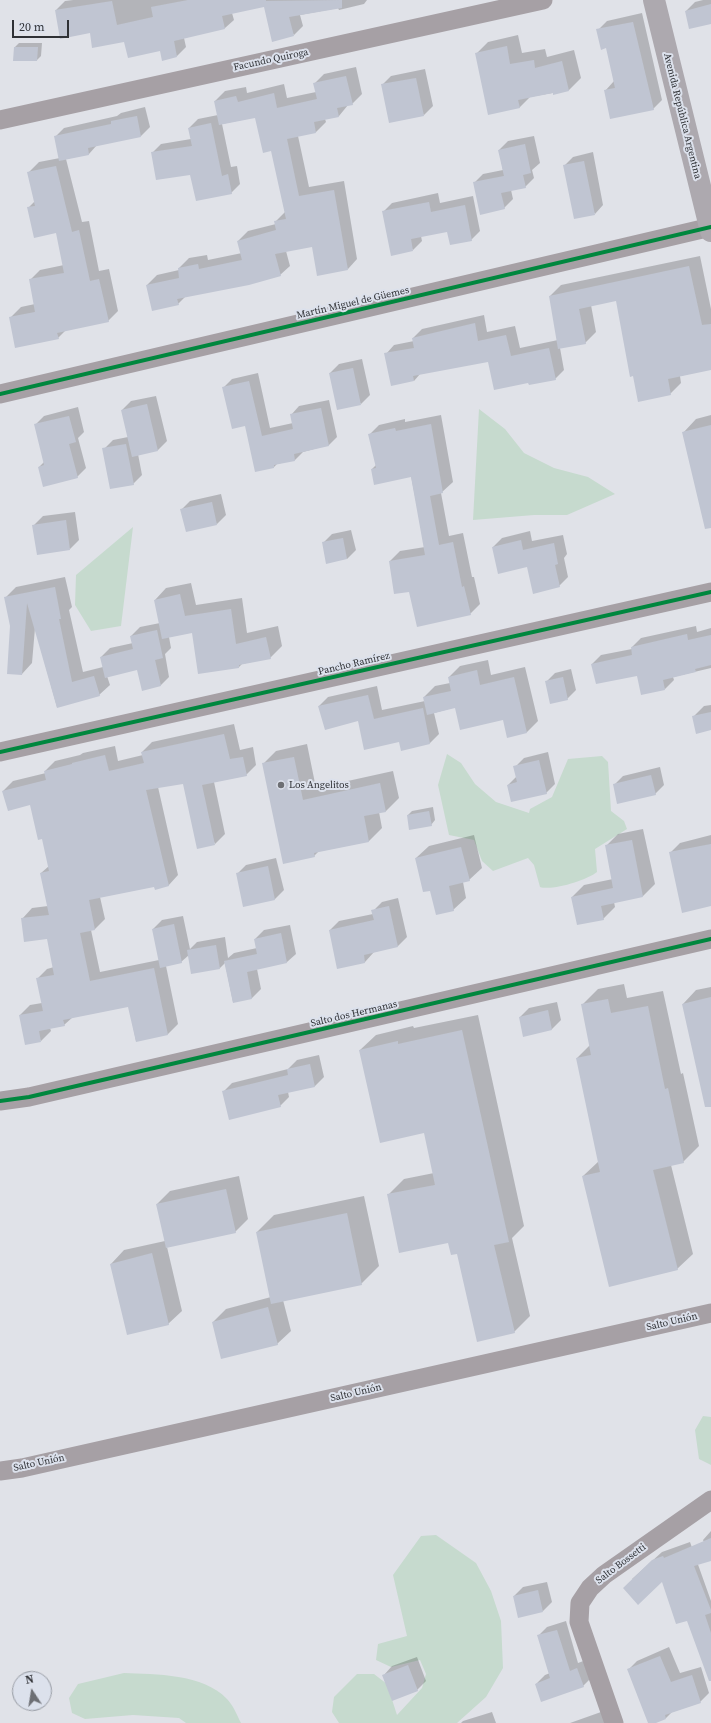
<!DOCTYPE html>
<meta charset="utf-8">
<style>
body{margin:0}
#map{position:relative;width:711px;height:1723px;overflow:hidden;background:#e0e2e8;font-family:"Source Serif 4",serif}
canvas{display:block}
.north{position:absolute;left:12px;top:1671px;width:40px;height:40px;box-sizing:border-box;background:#dce1ec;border:1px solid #979ba3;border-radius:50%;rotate:348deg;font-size:11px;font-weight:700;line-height:16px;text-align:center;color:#2f3135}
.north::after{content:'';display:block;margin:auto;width:14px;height:18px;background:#6d6f74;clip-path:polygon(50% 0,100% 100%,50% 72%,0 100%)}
.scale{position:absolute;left:12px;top:20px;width:57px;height:18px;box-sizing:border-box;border:2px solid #2f3135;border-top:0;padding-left:5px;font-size:12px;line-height:14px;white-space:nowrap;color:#2f3135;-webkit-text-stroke:3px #dce1ec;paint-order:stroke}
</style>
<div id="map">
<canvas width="711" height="1723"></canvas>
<div class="north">N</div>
<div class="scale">20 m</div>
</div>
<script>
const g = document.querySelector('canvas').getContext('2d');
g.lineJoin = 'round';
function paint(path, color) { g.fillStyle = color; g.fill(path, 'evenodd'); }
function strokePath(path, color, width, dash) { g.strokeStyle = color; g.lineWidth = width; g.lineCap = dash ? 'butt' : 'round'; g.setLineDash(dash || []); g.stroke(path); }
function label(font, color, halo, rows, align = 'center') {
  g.font = font + ' "Source Serif 4",serif'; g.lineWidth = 4; g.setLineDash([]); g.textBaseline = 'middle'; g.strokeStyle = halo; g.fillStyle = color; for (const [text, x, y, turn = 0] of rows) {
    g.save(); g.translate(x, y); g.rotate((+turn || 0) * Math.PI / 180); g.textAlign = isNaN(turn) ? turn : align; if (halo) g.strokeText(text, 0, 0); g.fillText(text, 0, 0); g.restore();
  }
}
const green = new Path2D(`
 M479,409L505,429L524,453L554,468L588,477L615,494L567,515H534L473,520Z
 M133,527L121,626L91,631L75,605L76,575Z
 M447,754L461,763L475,784L496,802L529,813L530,809L552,797L568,759L602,756L608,762L611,811L624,821L627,829L595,849L597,872C587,880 553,891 540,887L534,865L528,858L493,871L482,861L474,840L449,835L438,785Z
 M703,1416L711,1417V1465L699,1459L695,1430Z
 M436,1535L476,1563L491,1591L501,1621L503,1668L486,1697L457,1723H339L332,1712L334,1697L357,1674H374L387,1684L397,1715L422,1688L426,1674L420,1660L391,1667L376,1660L378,1644L407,1636L393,1575L421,1536Z
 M124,1673C155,1674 204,1674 227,1699C233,1705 237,1715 241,1723H186L179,1718L133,1715L85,1719L72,1713L69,1698L78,1684Z`);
const shadow = new Path2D(`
 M73,0H259L232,13L234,20L225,28L184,38L186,47L177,56L161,50L90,32L56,10L65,1Z
 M266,0H367L364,4L339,10L338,8L300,15L303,26L294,35L264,3Z
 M703,0H711V23L686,11L695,2Z
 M642,13L662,100L653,109L605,91L614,81L607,47L598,30L607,21Z
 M518,35L522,53L545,49L547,57L574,50L581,78L569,90L530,97L519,108L476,54L488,42Z
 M19,43H42L41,56L37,60H14L15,47Z
 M356,67L362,94L352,104L348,105L339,116L325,119L326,122L316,132L298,136L309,187L344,181L357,259L348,269L313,246L286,251L290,266L280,275L186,296L178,304L147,285L157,275L179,270V268L189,258L207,255L208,260L242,253L238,241L248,231L276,224L275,222L285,212L272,150L256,117L222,124L231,167L237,166L240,184L231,193L191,173L152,153L161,144L191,139L189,128L198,119L218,115L215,101L225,91L246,87L247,93L284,84L287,98L316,92L314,84L324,74Z
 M425,69L433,106L424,115L382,85L391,76Z
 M145,107L150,127L141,136L97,145L89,154L66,159L82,222L89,221L99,271L109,269L118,311L108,321L66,330L58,338L11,317L21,307L35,304L30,280L40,270L64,265L57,232L28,208L35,201L29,172L39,162L60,158L55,137L64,128L117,116L121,113Z
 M534,136L540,163L532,170L534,178L525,187L511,190L513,199L504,208L474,183L483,174L503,170L499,150L508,141Z
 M593,152L603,205L595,214L564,166L573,157Z
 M438,193L440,203L473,196L480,231L471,240L448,231L421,236L422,241L413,250L383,212L392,203Z
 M700,256L711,309V369L680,376L681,383L670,394L617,299L591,305L596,332L585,343L560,348L564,370L555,379L529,382L489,361L420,374L414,381L386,354L394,345L414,341L413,338L422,329L484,315L487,332L515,326L520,348L558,340L550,296L561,285Z
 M362,359L370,395L361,404L330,373L339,364Z
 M258,373L270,428L293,423L291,415L299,406L329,400L337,437L329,445L303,452L295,460L277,464L274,467L223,388L232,379Z
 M156,396L167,441L158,450L138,454L142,475L133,484L104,449L113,440L128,437L122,410L131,401Z
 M78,407L84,432L78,438L86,468L77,477L39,467L44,462L35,425L44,416Z
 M441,415L453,482L441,493L449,536L463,533L472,577H474L480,604L470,614L410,591L390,561L400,551L425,547L411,476L372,469L376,465L369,435L379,425L405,419V422Z
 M711,415V503L683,433L696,419Z
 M221,494L226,515L217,524L181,510L190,501Z
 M75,512L79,540L70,549L34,525L43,516Z
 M351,530L356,550L347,559L323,543L332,534Z
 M530,531L532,541L563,535L567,554L564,558L568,577L559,586L527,566L493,547L502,538Z
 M65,577L72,607L69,610L83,672L103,667L101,657L110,648L133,643L131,636L140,627L160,623L155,600L166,588L191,583L196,605L242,598L247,633L278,626L282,646L270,658L242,664L239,667L192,632L169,637L171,648L165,654L169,677L160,686L138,669L107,676L110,685L99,695L57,707L35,628L32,663L22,674L5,598L16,587Z
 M696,626L697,632L711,628V668L673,677L674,680L665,689L638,675L592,664L601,655L632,649V647L641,638Z
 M488,660L491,675L525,667L538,721L527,732L508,736L504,719L456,707L434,713L439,734L430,743L400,741L358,720L319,706L328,697L377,686L382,710L425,701L424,697L435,686L450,683L449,677L460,666Z
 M571,669L576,690L567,699L546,682L555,673Z
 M711,705V729L694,716L704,706Z
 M234,724L240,750L253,747L256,765L246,775L214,782L225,834L215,844L184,782L158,787L178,875L168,886L155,885L100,897L105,919L95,929L91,930L100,972L159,960L153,929L162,920L183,916L190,949L197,942L225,937L228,958L234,953L257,948L255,939L264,930L290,925L296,954L287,962L257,969L261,989L252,998L233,1002L225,963L220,968L189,955L181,962L166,966L178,1024L168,1034L136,1041L129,1006L73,1017L64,1025L50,1028L51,1031L41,1041L20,1015L30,1005L42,1003L37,979L47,969L54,967L48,938L22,919L32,908L48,906L41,873L49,866L43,838L31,804L3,791L13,781L46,773L45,771L55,761L80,755L83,753L115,746L118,761L143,755L142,752L152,742Z
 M307,744L316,788L393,771L399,798L386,811L379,812L382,828L369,841L319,851L314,856L263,764L276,751Z
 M548,752L555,784L546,793L508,785L517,776L515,767L524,758Z
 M660,767L664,785L655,794L614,785L623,776Z
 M433,807L435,820L431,825L408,815L412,811Z
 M643,829L655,884L643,896L614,902L615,907L603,919L572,897L584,885L613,879L606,846L618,834Z
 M474,835L482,868L469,880L463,882L466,898L453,910L431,889L416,858L429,846Z
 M711,835V900L670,853L680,843Z
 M276,858L284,890L275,899L244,906L237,874L246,865Z
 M398,898L407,937L398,946L374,952L365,962L338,968L330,930L339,921L373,914V911L382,902Z
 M624,984L627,998L663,991L681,1074L683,1073L699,1146L683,1162L671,1165L693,1254L677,1269L583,1176L599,1161L577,1058L590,1045L582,1005L598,989Z
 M711,987V1091L683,1004L696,990Z
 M557,1002L561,1020L552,1029L524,1036L520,1017L529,1008Z
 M478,1015L524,1226L512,1238L530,1316L514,1332L449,1242L388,1195L404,1179L434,1173L425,1132L360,1050L376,1035L413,1026L414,1028Z
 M319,1055L324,1077L315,1086L288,1092L289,1097L280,1106L223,1092L232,1083L288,1069L297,1060Z
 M239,1176L248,1219L235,1232L167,1247L182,1311L168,1324L111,1264L124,1250L165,1241L157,1204L170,1191Z
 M364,1196L379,1266L361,1284L283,1300L291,1331L277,1344L213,1322L226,1309L271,1297L257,1232L274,1215Z
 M711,1531V1560L703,1540Z
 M690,1542L711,1601V1659L663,1581L632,1579L662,1552Z
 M547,1582L552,1602L543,1611L514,1596L523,1587Z
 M566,1621L578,1663L586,1660L592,1677L583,1686L536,1684L545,1675L550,1673L538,1636L547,1627Z
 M669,1647L680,1673L701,1667L709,1693L700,1702L673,1711L666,1718L649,1723L628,1670L637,1661Z
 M417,1657L426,1681L417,1690L384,1675L392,1666Z
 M492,1712L496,1723H461L463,1721Z
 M601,1712L605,1723H570Z`);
const building = new Path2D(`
 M188,0H266V1L342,0V8L289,17L294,36L272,42L264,7L222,16L225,29L174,41L177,57L162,61L160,51L128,58L124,42L92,48L90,33L60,39L55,10L112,1L117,25L153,17L151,7Z
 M711,4V24L689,29L685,11Z
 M633,22L654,110L610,119L604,90L615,88L606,48L601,50L596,29Z
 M507,46L510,64L534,60L535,68L562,61L569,91L553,95V93L518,100L520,108L488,115L475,53Z
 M14,47H38L37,61H13Z
 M346,76L353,105L337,108L339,117L314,122L316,133L287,139L299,196L334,190L348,270L317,276L312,247L275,254L281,276L249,285L177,299L179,305L152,311L146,285L179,278L178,268L198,264L199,269L242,260L237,241L276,230L274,221L286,219L271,151L263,153L255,118L219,125L214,101L236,96L238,102L274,93L277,108L317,99L313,83Z
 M416,78L424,116L389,123L381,84Z
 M137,116L141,137L88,148L89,155L59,161L54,136L111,124V121Z
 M211,123L222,176L228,174L232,194L196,201L190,175L156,180L151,152L192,146L188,128Z
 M525,144L531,173L523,175L526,188L501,193L505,209L480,215L473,182L504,176L498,150Z
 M584,161L595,215L574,219L563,165Z
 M56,166L72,232L79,230L90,281L99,279L109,322L57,333L59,339L15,348L9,317L35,312L29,279L64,273L56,233L34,238L27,207L35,206L27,172Z
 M429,202L431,212L465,205L472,241L450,245L447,232L411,239L413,251L391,256L382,211Z
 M689,266L702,325L711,324V370L668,379L671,395L638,402L633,376L630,377L616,301L579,309L586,344L558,349L549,296Z
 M475,323L478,341L506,335L511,356L549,348L556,380L529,385L528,383L494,390L488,362L413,376L414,381L391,386L384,353L414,348L412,338Z
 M353,368L361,405L337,410L329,373Z
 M249,381L262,436L293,429L290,414L321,408L329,446L294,454L295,461L274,465V468L255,472L245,426L232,429L222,387Z
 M147,404L158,451L132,457L121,410Z
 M69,416L76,442L69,444L78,478L43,487L38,467L44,465L34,424Z
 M431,424L443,493L430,496L439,545L453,542L462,587L464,586L471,615L417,627L409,592L394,594L389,561L425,555L411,477L374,485L371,469L376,468L368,434L395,428L396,431Z
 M711,425V528L705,529L682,432Z
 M126,444L134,485L110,489L102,448Z
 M212,502L217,525L186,532L180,509Z
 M66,520L70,550L37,555L32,525Z
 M343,538L347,559L326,564L322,542Z
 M521,540L523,550L554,543L558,564L555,565L560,587L533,594L527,567L498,574L492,547Z
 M55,587L61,619H59L72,682L94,676L100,696L57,708L27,603L22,675L7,674L10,626L4,597Z
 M180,594L185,616L231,609L236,644L266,637L271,659L239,665V668L198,674L192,633L162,639L154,600Z
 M157,630L163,658L155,660L161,686L142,691L137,670L105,678L100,657L133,649L130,636Z
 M687,634L688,640L711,635V665L695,669L696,672L663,680L665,690L641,695L637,676L596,684L591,664L632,655L631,647Z
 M477,670L480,685L514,677L527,733L507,738L503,720L460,730L455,708L427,715L423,697L451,691L448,677Z
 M563,677L568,700L550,704L545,681Z
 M368,695L374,719L423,708L430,744L401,751L399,742L364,750L358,721L325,730L318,706Z
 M711,712V730L696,734L692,716Z
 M224,734L230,759L243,757L247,776L202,785L215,845L197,849L183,784L146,790L169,886L155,890L154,887L89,900L95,930L80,933L90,981L154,968L168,1035L136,1042L128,1007L63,1020L65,1026L39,1031L41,1042L25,1045L19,1015L43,1011L36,978L54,975L47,939L24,942L21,918L49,915L40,873L49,871L42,839L38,840L30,805L8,811L2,791L46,780L44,771L72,764V763L105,755L109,771L144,763L141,752Z
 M294,757L303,800L380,783L386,812L364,816L369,842L314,853L315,857L283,864L262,763Z
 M539,760L547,794L511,802L507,785L517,782L513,766Z
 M651,775L656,795L617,804L613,784Z
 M429,811L432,826L409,830L407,815Z
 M632,840L643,897L601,906L604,920L577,925L571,897L613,888L605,845Z
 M711,844V906L682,913L669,852Z
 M461,847L470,881L449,886L454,911L436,915L430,891L423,892L415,858Z
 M268,866L275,900L243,907L236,873Z
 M389,906L398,947L364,955L365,963L337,969L329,930L374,920L371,910Z
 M174,924L182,963L160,968L152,929Z
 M281,933L287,963L247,972L252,999L233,1003L224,961L257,954L254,939Z
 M216,945L220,969L191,974L187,950Z
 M711,997V1107H705L682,1004Z
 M608,999L611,1013L648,1006L665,1089L668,1088L684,1163L653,1170L678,1270L609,1287L582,1176L600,1172L576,1058L591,1055L581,1004Z
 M548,1010L552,1030L523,1037L519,1017Z
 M462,1030L509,1242L494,1245L515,1333L477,1342L457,1254L451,1255L448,1243L399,1253L387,1194L435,1185L424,1133L380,1143L359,1050L398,1041V1044Z
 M310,1064L315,1087L278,1095L281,1107L229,1120L222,1091L288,1075L287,1069Z
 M226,1189L236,1233L166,1248L156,1204Z
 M347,1213L362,1285L271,1304L256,1232Z
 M152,1253L169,1325L127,1335L110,1264Z
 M268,1307L278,1345L221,1359L212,1322Z
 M711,1538V1561L694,1566L711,1610V1613L705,1615L711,1633V1681H709L687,1621L676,1624L662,1582L638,1605L623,1588L652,1560L663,1556L664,1558Z
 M538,1590L543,1612L518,1618L513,1596Z
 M557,1630L570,1671L577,1668L584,1687L541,1702L535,1684L550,1678L537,1635Z
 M660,1656L671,1682L692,1675L701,1703L665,1715L666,1719L656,1723H648L627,1669Z
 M408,1665L418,1691L392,1701L382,1675Z`);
const minor = new Path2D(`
 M0,120L543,0
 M0,394L711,227
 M0,752L711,592
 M0,1101L29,1097L711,939
 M0,1471L22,1468L711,1313
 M614,1723L579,1622L580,1603L590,1588L604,1575L711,1500`);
const secondary = new Path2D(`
 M654,0L711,231`);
const cycleway = new Path2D(`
 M0,394L711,227
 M0,752L711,592
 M0,1101L29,1097L711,939`);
const markers = [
 [281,785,4,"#6d6f74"]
];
const streetNames = [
 ["Facundo Quiroga",271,60,-12],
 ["Avenida República Argentina",682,116,76],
 ["Martín Miguel de Güemes",353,303,-13],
 ["Pancho Ramírez",354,664,-13],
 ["Salto dos Hermanas",354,1014,-13],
 ["Salto Unión",672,1322,-13],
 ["Salto Unión",356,1393,-13],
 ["Salto Unión",39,1463,-12],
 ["Salto Bossetti",621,1564,-37]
];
const poiNames = [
 ["Los Angelitos",289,785]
];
paint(green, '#c6dace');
paint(shadow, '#0003');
paint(building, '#c0c5d2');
strokePath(minor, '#a6a0a5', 19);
strokePath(secondary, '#ada9af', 22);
strokePath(cycleway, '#00873e', 4);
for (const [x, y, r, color] of markers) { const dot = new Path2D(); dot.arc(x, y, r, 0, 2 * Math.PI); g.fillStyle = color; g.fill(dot); strokePath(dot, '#dce1ec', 1.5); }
label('10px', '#2f3135', '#dce1ec', streetNames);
label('10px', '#2f3135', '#dce1ec', poiNames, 'left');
</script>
